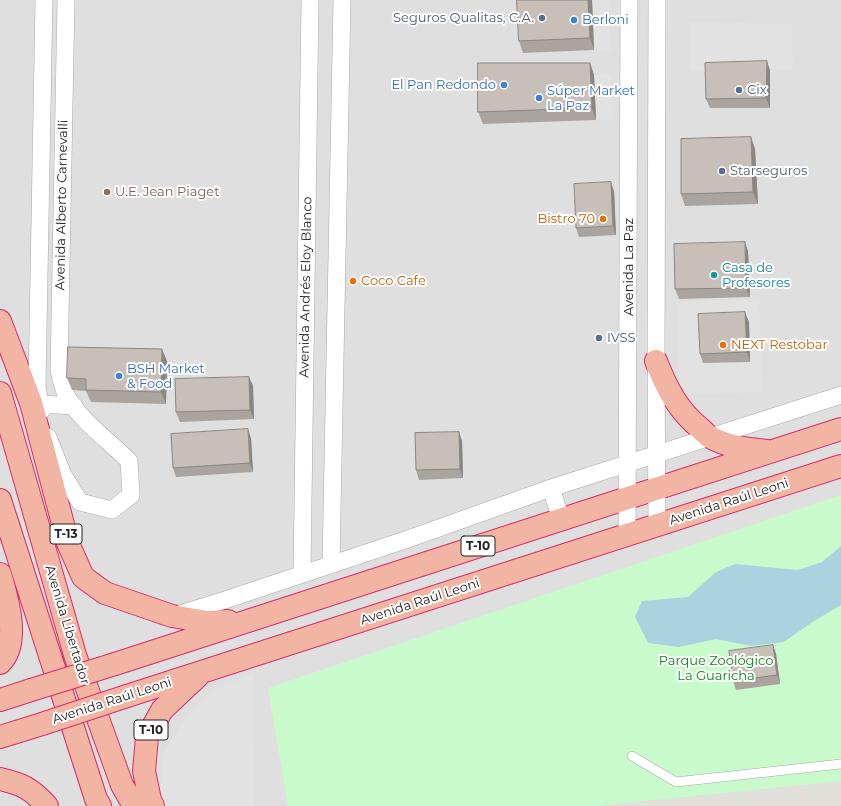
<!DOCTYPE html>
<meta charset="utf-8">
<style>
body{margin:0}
canvas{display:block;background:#f2efe9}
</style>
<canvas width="841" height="806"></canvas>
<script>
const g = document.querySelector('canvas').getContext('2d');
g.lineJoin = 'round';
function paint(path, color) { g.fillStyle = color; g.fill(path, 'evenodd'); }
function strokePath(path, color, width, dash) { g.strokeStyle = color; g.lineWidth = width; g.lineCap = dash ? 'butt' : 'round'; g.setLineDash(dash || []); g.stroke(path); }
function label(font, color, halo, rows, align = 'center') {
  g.font = font + ' Montserrat,sans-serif'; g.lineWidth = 4; g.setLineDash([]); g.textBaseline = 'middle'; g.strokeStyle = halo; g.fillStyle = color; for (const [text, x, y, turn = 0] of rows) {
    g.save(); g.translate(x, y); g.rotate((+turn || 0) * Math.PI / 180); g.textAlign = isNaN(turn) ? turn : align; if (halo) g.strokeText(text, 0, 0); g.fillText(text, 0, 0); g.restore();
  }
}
const residential = new Path2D(`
 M0,0H841V806H0Z`);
const airport = new Path2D(`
 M841,781V806H596Z`);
const park = new Path2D(`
 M841,495V781L596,806H288L268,688Z`);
const parking = new Path2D(`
 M592,0H609L611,51H594Z
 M689,22L792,24L793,69L690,70Z
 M611,74L613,120H596L594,75Z
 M759,299L762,392L680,395L677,302Z
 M253,674L254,806H164L161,788L163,754L184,721L217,688Z`);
const water = new Path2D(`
 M841,546V605L811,623L784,642L751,646L716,639L679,647L648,643L635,617L642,601L688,597L716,572L735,564L798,570L822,562Z`);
const service = new Path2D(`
 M632,756L676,782L841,764`);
const minor = new Path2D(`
 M657,0L656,361L657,525
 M40,404L74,406
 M41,411L37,386L44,0
 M48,437L63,475L80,502L112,510L131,495L129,461C109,441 81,421 67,397C63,389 61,378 59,370L66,0
 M551,488L561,519
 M627,535L629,0
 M331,564L342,0
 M302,574L310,0
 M173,616L225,600L408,539L551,488L841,395`);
const trunk = new Path2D(`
 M0,321L31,403L68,543L83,577L105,593L172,616L207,622L228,621
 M656,361C666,387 678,411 701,429C704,432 707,435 710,437C727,447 748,449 767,451
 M0,393L75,655L122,785L134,806
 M0,500L96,799L100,806
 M0,574C7,598 21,643 0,663
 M115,664L841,429
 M127,696L841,466
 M0,700L31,690
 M0,737L42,724
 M0,779C22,784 32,789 47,806
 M153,806L150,800L144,771L147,737L162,710L198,676`);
const trunkBridge = new Path2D(`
 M31,690L115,664
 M42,724L127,696`);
const wall = new Path2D(`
 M517,0H592L594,50L523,53L519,41Z
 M590,63L594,75L596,120L483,124L478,112Z
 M770,70V108H710L706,99Z
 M751,137L755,149L758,204L685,206L681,194Z
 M614,191L616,235L579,237L576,228Z
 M748,251L750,297L679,299L675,289Z
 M749,322L750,362L703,363L700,354Z
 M167,361L166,404L91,402L86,391L72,390L67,378Z
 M249,377L253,386L254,419L180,422L176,412Z
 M459,432L462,441L463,478L419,480L416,470Z
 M251,438L253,472L176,477L173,468Z
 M773,645L776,654L780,684L736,690L733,681Z`);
const shadedWall = new Path2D(`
 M588,0H592L594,50L590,38Z
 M767,61L770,70V108L766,98Z
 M590,63L594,75L596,120L592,108Z
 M751,137L755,149L758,204L753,192Z
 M611,182L614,191L616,235L613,226Z
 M745,242L748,251L750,297L746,288Z
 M745,312L749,322L750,362L747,352Z
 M162,349L167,361L166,404L161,392Z
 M249,377L253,386L254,419L250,410Z
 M248,429L251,438L253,472L250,463Z
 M459,432L462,441L463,478L460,469Z
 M773,645L776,654L780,684L777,675Z`);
const building = new Path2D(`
 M517,0H588L590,38L519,41Z
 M767,61L766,98L706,99L705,63Z
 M478,63H590L592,108L478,112Z
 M751,137L753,192L681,194V139Z
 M611,182L613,226L576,228L574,184Z
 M745,242L746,288L675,289L674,244Z
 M745,312L747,352L700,354L698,314Z
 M68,347L162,349L161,392L86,390V379L67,378Z
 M249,377L250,410L176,412L175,379Z
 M248,429L250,463L173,468L171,434Z
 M459,432L460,469L416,470L415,433Z
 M773,645L777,675L733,681L729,651Z`);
const markers = [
 [542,18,4,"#5c6f8a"],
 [574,20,4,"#3f7fe0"],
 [504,85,4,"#3f7fe0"],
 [739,90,4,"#5c6f8a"],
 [539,98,4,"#3f7fe0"],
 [722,171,4,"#5c6f8a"],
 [107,192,4,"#8d6e63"],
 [603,219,4,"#e8710a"],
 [714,275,4,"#0f9aa8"],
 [353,281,4,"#e8710a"],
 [599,338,4,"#5c6f8a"],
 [723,345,4,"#e8710a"],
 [119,376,4,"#3f7fe0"]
];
const shields = [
 [66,534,32],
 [478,546,34],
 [151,730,34]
];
const shieldNames = [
 ["T-13",66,534],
 ["T-10",478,546],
 ["T-10",151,730]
];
const serviceNames = [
 ["Seguros Qualitas, C.A.",534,18,"right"],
 ["Cix",747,90],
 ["Starseguros",730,171],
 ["IVSS",607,338]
];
const shopNames = [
 ["Berloni",582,20],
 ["El Pan Redondo",496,85,"right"],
 ["Súper Market",547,91],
 ["La Paz",547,106],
 ["BSH Market",127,369],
 ["& Food",127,384]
];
const educationNames = [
 ["U.E. Jean Piaget",115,192]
];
const streetNames = [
 ["Avenida Alberto Carnevalli",62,205,-89],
 ["Avenida La Paz",629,267,-90],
 ["Avenida Andrés Eloy Blanco",306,287,-89],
 ["Avenida Raúl Leoni",729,502,-18],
 ["Avenida Raúl Leoni",420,602,-18],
 ["Avenida Libertador",67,625,73],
 ["Avenida Raúl Leoni",112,701,-18]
];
const foodNames = [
 ["Bistro 70",595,219,"right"],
 ["Coco Cafe",361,281],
 ["NEXT Restobar",731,345]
];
const cultureNames = [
 ["Casa de",722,268],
 ["Profesores",722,283]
];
const parkNames = [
 ["Parque Zoológico",716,661],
 ["La Guaricha",716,676]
];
paint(residential, '#e0dfdf');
paint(airport, '#e1dfda');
paint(park, '#c8facc');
paint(parking, '#e2e2e2');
paint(water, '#aad3df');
strokePath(service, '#a9a9a9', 10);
strokePath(minor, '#a9a9a9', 18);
strokePath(trunk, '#dc2a67', 24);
strokePath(service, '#fff', 9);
strokePath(minor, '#fff', 17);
strokePath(trunk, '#f2b4a3', 22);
strokePath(trunkBridge, '#dc2a67', 24, []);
strokePath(trunkBridge, '#f2b4a3', 22);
paint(wall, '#aba49e');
paint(shadedWall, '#8b8681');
paint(building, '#c7bfb8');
strokePath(building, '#8b8681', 1);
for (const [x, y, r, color] of markers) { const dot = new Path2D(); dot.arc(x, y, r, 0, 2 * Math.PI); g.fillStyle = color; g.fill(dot); strokePath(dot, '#fff', 1.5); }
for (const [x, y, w] of shields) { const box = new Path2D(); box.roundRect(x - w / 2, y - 10, w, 20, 3); g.fillStyle = '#fff'; g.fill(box); strokePath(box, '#222', 1); }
label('bold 12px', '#222', null, shieldNames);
label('13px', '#4e5e75', '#fff', serviceNames, 'left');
label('13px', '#366cbe', '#fff', shopNames, 'left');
label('13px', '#785e54', '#fff', educationNames, 'left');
label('13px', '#222', '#fff', streetNames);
label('13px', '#c56008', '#fff', foodNames, 'left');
label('13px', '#0d838f', '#fff', cultureNames, 'left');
label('13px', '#0c8416', '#fff', parkNames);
</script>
